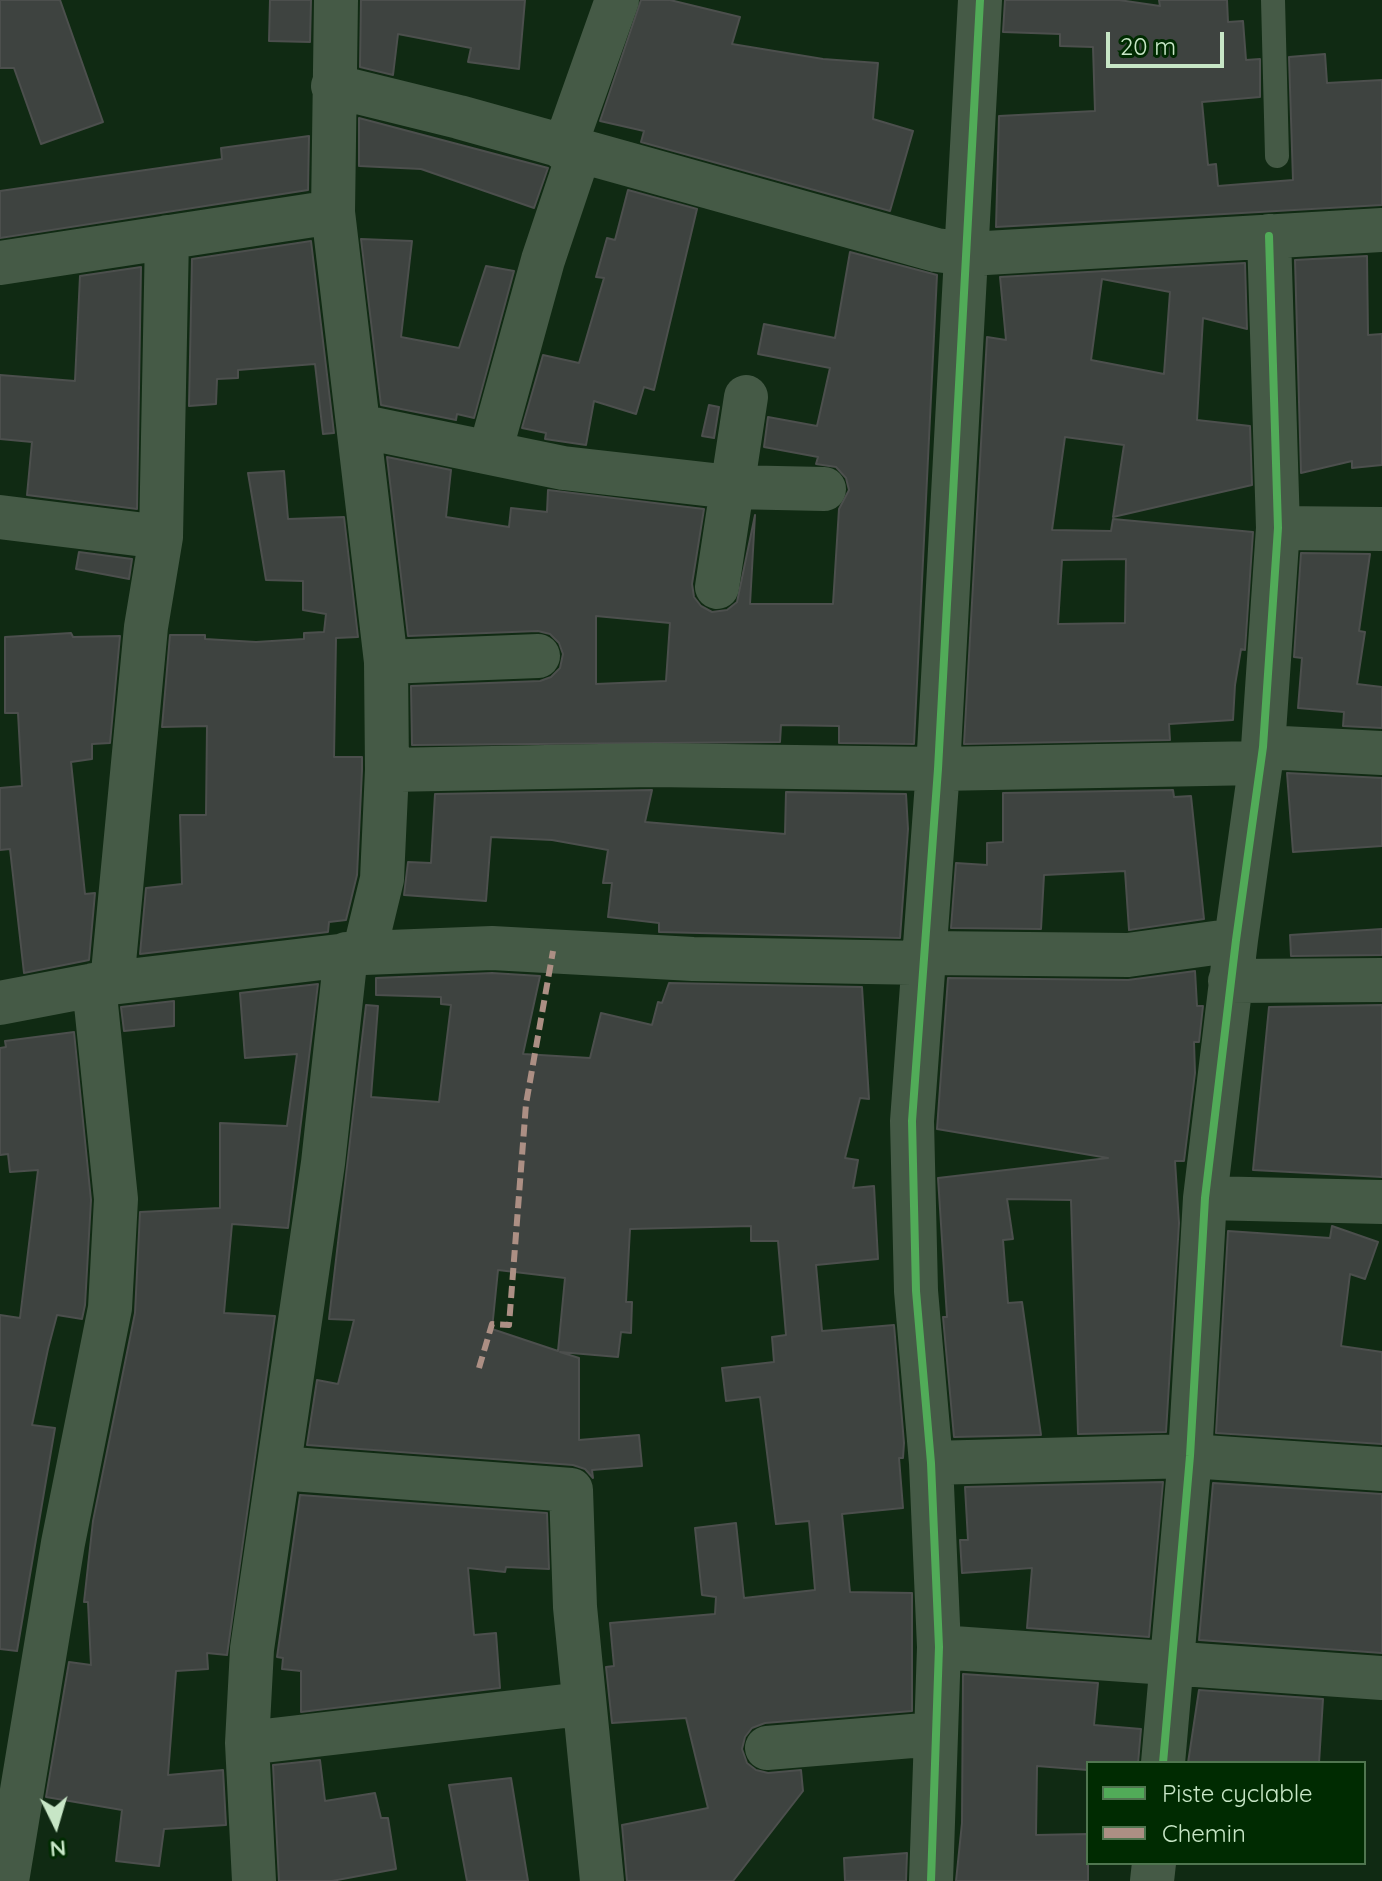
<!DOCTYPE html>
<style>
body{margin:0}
#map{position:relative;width:1382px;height:1881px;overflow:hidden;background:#102a13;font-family:Quicksand,sans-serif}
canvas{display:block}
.legend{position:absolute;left:1086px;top:1761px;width:280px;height:104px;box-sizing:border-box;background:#002b01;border:2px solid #507650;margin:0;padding:10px 14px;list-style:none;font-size:24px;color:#c7e6c6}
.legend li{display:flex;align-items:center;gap:16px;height:40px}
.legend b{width:40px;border:2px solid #507650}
.north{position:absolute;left:16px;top:1785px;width:80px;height:80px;-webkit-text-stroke:6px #002b01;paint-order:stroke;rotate:175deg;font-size:22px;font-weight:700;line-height:32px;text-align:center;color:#c7e6c6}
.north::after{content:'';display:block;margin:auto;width:28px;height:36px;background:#c7e6c6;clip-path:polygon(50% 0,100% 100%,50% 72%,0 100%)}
.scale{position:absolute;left:1106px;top:32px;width:118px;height:36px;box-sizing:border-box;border:4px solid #c7e6c6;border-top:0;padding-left:10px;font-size:24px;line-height:28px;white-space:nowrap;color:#c7e6c6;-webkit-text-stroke:6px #002b01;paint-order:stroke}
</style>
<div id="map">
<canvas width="1382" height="1881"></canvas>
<ul class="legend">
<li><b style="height:10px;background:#51ab58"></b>Piste cyclable</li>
<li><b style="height:10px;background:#ac8f84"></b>Chemin</li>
</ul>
<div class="north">N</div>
<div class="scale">20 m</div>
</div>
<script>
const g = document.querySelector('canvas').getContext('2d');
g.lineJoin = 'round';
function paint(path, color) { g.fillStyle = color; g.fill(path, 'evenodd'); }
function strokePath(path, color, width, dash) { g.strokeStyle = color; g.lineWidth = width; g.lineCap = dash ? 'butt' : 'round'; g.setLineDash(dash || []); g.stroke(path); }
const building = new Path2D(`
 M0,0H60L103,122L41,144L14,68H0Z
 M270,0H311L310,42L269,41Z
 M361,0H525L519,69L468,62L471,48L398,34L393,75L360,67Z
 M641,0H670L740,17L732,44L823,59L878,63L873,119L913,131L890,211L641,142L644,131L600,121Z
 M1005,0H1119L1160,6L1159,0H1227L1228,22L1243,21L1246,60L1260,59V97L1202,102L1208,165L1216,164L1218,186L1293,180L1289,57L1325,54L1327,83L1382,80V205L996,227L999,116L1095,111L1093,47L1060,46V34L1003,32Z
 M359,118L548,168L534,208L421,169L359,166Z
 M309,136L308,190L0,238V191L222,159L221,148Z
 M628,190L697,209L654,390L644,387L636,414L594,401L586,445L545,439L546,433L522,428L543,355L579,363L604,278L596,277L607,238L615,240Z
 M361,239L412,241L401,337L459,348L486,266L514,271L474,418L457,414L456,420L381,405Z
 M311,241L334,433L323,434L315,364L238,370V378L217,379L216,404L189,406L192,259Z
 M850,252L937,275L914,744L839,743V726L781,725L780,742L412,745L411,686L540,681L551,677L560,668L563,654L559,643L550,634L538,631L408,636L387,457L451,470L446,517L509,527L511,508L547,512L548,490L704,509L692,584L694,597L701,606L712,612L727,610L737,602L755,515L750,604H833L839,509L849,490L846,478L836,467L816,464L818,457L764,447L768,417L817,426L830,368L758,354L764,324L835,338ZM596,616L670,623L666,681L596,684Z
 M1367,256L1368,335L1382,334V465L1352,468V461L1301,473L1295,260Z
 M1245,263L1247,329L1203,318L1197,420L1250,426L1252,485L1113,517L1124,445L1065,437L1052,530L1111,531L1113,519L1253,532L1245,650L1241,649L1235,685L1233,720L1169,724L1170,740L964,744L987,337L1006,340L1000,277ZM1102,279L1170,292L1164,374L1091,360ZM1126,559L1125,623L1058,624L1062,560Z
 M141,267L137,509L27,495L32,442L0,439V375L75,381L80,276Z
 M709,405L719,407L714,438L702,436Z
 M284,471L288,519L344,517L358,637L336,638L334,757H362V770L357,875L346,920L329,922L328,932L140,954L146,888L182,884L180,815H206L207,726L162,727L170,635H205V639L256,642L304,639V633L324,632L326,614L303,610V581L266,580L248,473Z
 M79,552L132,559L129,579L76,569Z
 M1301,553L1370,554L1359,631L1365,632L1357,684L1382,687V728L1343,726L1344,712L1298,708L1302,658L1294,657Z
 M71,633L73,637L120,636L110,743L92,744V759L71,762L85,894L95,893L89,960L24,973L10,849L0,850V788L22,786L18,713H5V637Z
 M1287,773L1382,778V846L1293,852Z
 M652,790L645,822L785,834L786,792L906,794L908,829L900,938L659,932V923L608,917L612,883H603L608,850L552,840L491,837L486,901L404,895L408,862L431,863L435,794Z
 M1173,790L1174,797L1191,796L1204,919L1129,930L1125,871L1044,875L1041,929L951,928L956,863L987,865V843L1003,842V793Z
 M1382,929V955L1291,956L1290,935Z
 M1195,971L1197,1006H1203L1199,1042H1194L1195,1073L1184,1161H1175L1179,1223L1166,1432L1078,1434L1071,1200L1007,1199L1013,1239L1003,1240L1008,1303L1022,1302L1041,1435L954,1437L943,1317H947L938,1178L1108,1158L937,1129L948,978L1128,980Z
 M492,973L540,976L523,1054L590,1058L601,1013L652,1025L658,1002L662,1003L669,983L862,987L869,1099L860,1098L845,1158L858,1160L853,1188L874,1186L878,1259L816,1265L822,1331L894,1325L904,1443L903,1458H899L903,1508L842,1514L850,1592L912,1593V1711L765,1723L752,1728L745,1737L742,1749L747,1763L756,1770L768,1773L801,1770L803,1791L733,1881H627L622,1825L708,1808L686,1718L612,1723L606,1667L614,1666L610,1623L715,1614L716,1597L702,1595L695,1528L736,1523L744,1598L815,1590L809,1521L776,1524L760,1397L726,1401L722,1368L774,1362L772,1337L786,1335L778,1241H751V1226L630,1229L626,1302H632L631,1333L621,1332L618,1357L560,1352L579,1358V1440L639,1435L642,1466L592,1470L593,1478L585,1469L573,1465L307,1445L317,1380L338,1384L354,1320L329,1319L366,1005L378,1006L371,1097L439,1102L451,1005L441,1004V997L376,995V978ZM498,1270L565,1278L558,1351L492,1329Z
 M318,984L288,1228L232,1224L224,1313L275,1316L227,1655L207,1653L208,1669L176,1671L168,1775L223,1770L226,1825L164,1829L159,1866L116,1861L122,1810L46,1797L69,1662L91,1665L88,1602H84L93,1521L135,1313L140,1212L220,1208V1123L287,1126L297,1054L245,1058L240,993Z
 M174,1001V1026L124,1031L121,1007Z
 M1382,1005V1177L1253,1170L1269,1007Z
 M74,1032L91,1200L85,1305L82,1319L57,1315L48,1349L32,1425L55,1428L17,1651L0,1649V1315L20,1318L38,1170L10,1172L8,1154L0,1155V1048L6,1047L5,1041Z
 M1332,1226L1378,1242L1365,1279L1350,1274L1341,1346L1382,1352V1444L1216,1433L1228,1231L1330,1238Z
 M1163,1482L1149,1637L1027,1628L1032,1568L962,1573L960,1540H968L965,1487Z
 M1213,1483L1382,1494V1653L1199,1640Z
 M300,1495L547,1513L549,1569L506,1567L505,1572L468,1568L474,1635L496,1633L500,1688L301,1712V1671L282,1669L283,1658L277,1657Z
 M963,1674L1098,1683L1094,1725L1141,1729L1138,1763H1088V1770L1037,1766L1036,1835L1088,1834V1881H956L962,1823Z
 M1199,1690L1323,1699L1319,1763H1188Z
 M320,1760L325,1801L375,1793L381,1818H388L396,1869L332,1881H279L273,1765Z
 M511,1778L528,1881H467L449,1785Z
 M907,1853L906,1881H845L844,1858Z`);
const service = new Path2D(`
 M1273,0L1277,156`);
const minor = new Path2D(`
 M336,0L333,212L386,662L387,770L382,879L364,953
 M333,86L459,117L936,250L969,254L1382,230
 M564,149L617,0
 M0,263L333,212
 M359,426L563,468L731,487L824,489
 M490,452L543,260L579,153
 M0,517L161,537
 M1278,528L1382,529
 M717,587L746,397
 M386,662L538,656
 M1263,747L1382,753
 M387,770L653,765L938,769L1259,763
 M926,953L1128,955L1236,940
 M1230,981L1382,980
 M112,983L146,627L161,537L167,237
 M0,1003L94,985L364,953L492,948L693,959L926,963
 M1205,1198L1382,1202
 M931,1463L1190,1456L1382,1469
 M279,1468L571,1490L575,1607L602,1881
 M939,1647L1382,1678
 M247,1743L582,1704
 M767,1748L936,1734
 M1163,1763L1190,1456L1205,1198L1236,940L1263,747L1278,528L1269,236
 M7,1881L63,1543L110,1308L116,1199L94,985
 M254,1881L247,1743L252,1649L323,1163L346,954
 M931,1881L939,1647L931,1463L916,1291L912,1121L938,769L980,0
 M1152,1881L1154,1863`);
const quiet = new Path2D(`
 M479,1368L492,1324L509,1325L526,1104L553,951`);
const cycleway = new Path2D(`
 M1163,1763L1190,1456L1205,1198L1236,940L1263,747L1278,528L1269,236
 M931,1881L939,1647L931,1463L916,1291L912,1121L938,769L980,0`);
paint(building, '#3e4340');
strokePath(building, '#4c4f4d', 2);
strokePath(service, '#455a46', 24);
strokePath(minor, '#455a46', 44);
strokePath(quiet, '#ac8f84', 6, [12, 6]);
strokePath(cycleway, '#51ab58', 8);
</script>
